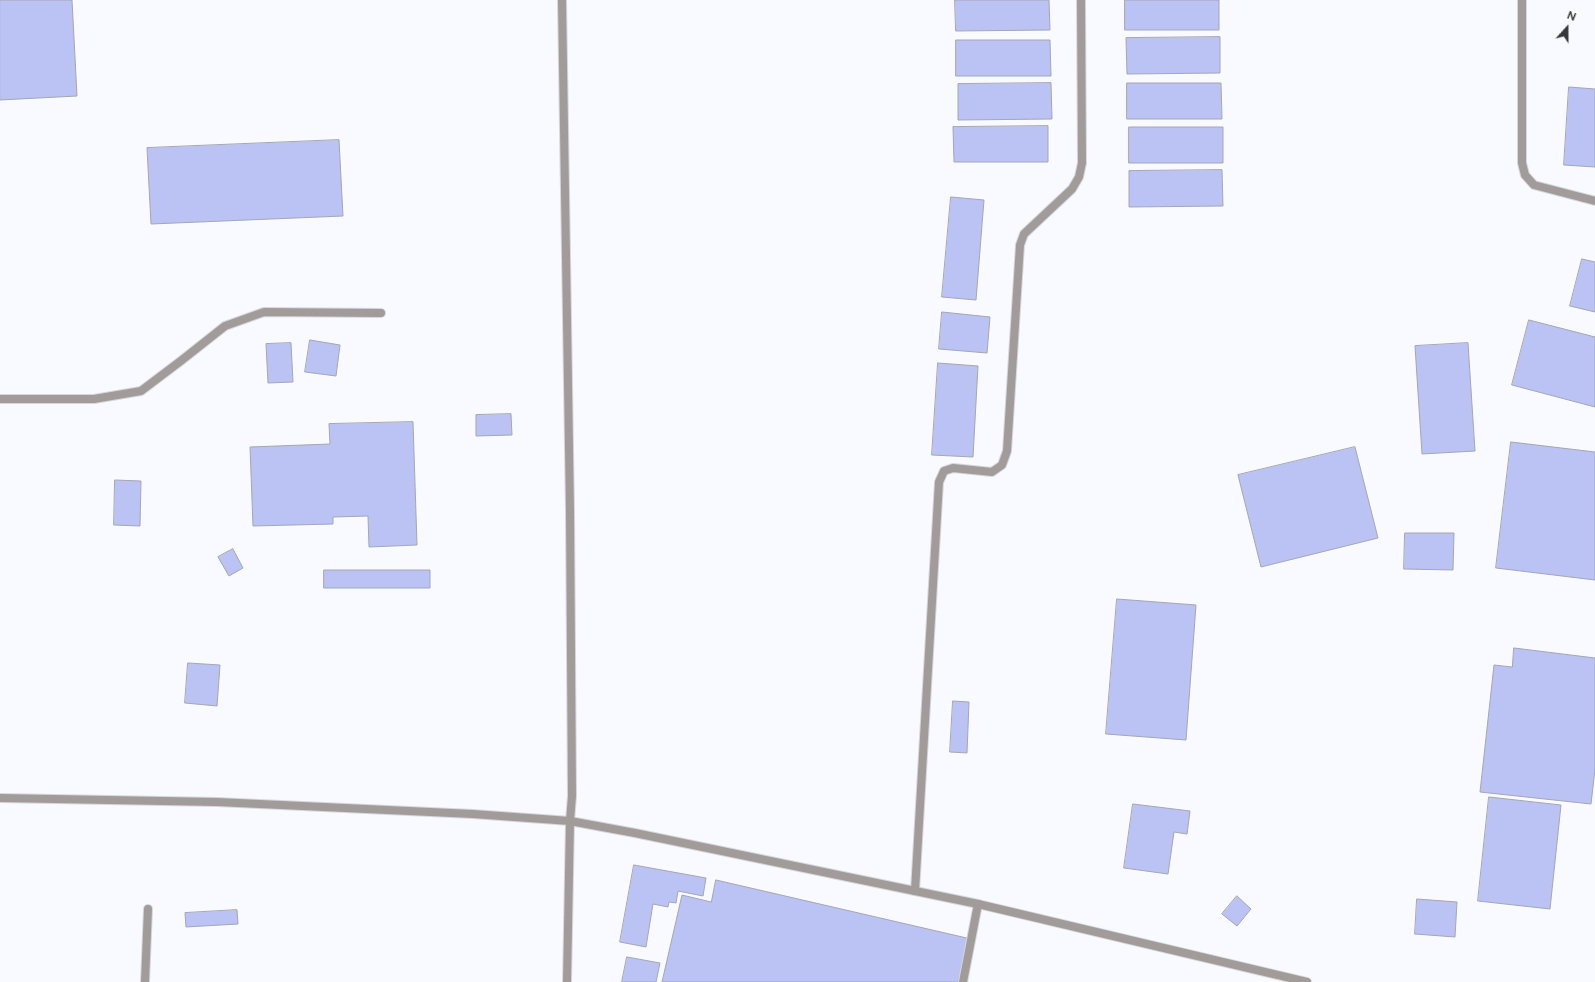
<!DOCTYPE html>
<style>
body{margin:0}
#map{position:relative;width:1595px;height:982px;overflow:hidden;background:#f9faff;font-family:Figtree,sans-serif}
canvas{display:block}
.north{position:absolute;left:1547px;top:8px;width:40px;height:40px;-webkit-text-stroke:3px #fff;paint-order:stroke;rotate:21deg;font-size:11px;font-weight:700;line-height:16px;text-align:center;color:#36373b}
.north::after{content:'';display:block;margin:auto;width:14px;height:18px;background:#36373b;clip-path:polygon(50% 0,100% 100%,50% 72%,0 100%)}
</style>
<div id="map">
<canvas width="1595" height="982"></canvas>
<div class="north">N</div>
</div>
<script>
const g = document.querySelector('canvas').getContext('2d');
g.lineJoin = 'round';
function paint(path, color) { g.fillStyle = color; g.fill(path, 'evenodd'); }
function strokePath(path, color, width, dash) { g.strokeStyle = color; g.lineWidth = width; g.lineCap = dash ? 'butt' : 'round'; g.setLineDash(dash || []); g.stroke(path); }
const building = new Path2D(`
 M0,0H72L77,96L0,100Z
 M955,0H1049L1050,30L956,31Z
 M1125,0H1219V30H1125Z
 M1220,37V73L1127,74L1126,38Z
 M956,40H1050L1051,76H956Z
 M1051,83L1052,119L958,120V84Z
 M1127,83H1221L1222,119H1127Z
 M1569,87L1595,89V167L1564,165Z
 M1048,126V162H954L953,127Z
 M1129,127H1223V163H1129Z
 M339,140L343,216L151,224L147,148Z
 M1222,170L1223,206L1129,207V171Z
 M951,197L984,200L976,300L942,297Z
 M1582,259L1595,262V312L1570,306Z
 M942,312L990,317L987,353L939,349Z
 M1529,320L1595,337V407L1512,385Z
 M310,340L340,345L336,376L305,372Z
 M291,343L293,382L268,383L266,344Z
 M1468,343L1475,451L1422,454L1415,346Z
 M938,363L978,366L973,457L932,455Z
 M511,414L512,435L476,436V415Z
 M413,422L417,545L369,547L368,516L333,517V524L253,526L250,447L330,444L329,424Z
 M1511,442L1595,452V580L1496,568Z
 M1355,447L1378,538L1261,567L1238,475Z
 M115,480L141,481L140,526L114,525Z
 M1405,533H1454L1453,570L1404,569Z
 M233,549L243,568L229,576L218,557Z
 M324,570H430V588H324Z
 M1117,599L1196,605L1186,740L1106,734Z
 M1514,648L1595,658V769L1591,804L1480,792L1494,665L1512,667Z
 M188,663L220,665L217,706L185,703Z
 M953,701L969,702L967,753L950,752Z
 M1489,797L1561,805L1550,909L1478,901Z
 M1133,804L1190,811L1187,834L1174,832L1168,874L1124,868Z
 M634,865L706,878L703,896L678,891L676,903L669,902L668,907L653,904L646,947L620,942Z
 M716,880L971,939L961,982H662L682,895L711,902Z
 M1237,896L1251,909L1237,926L1222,914Z
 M1417,899L1457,902L1455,937L1415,934Z
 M237,910L238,924L186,927L185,913Z
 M627,957L660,963L656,982H622Z`);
const service = new Path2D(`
 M1522,0V163L1525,175L1534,185L1595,201
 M0,399H94L141,391L182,360L225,326L264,312L381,313
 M915,891L939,482L944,471L953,468L992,472L1002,465L1007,451L1020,245L1024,234L1072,189L1079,177L1082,163L1081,0
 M145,982L148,909
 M963,982L978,904`);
const minor = new Path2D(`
 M562,0L570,511L572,796L570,821L567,982
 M0,798L217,802L473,814L570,821L635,833L978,904L1307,982`);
paint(building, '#bac3f3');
strokePath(building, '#a4a6b1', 1);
strokePath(service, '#d6d7dc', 10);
strokePath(minor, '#d6d7dc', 10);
strokePath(service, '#a19b99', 8);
strokePath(minor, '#a19b99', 8);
</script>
